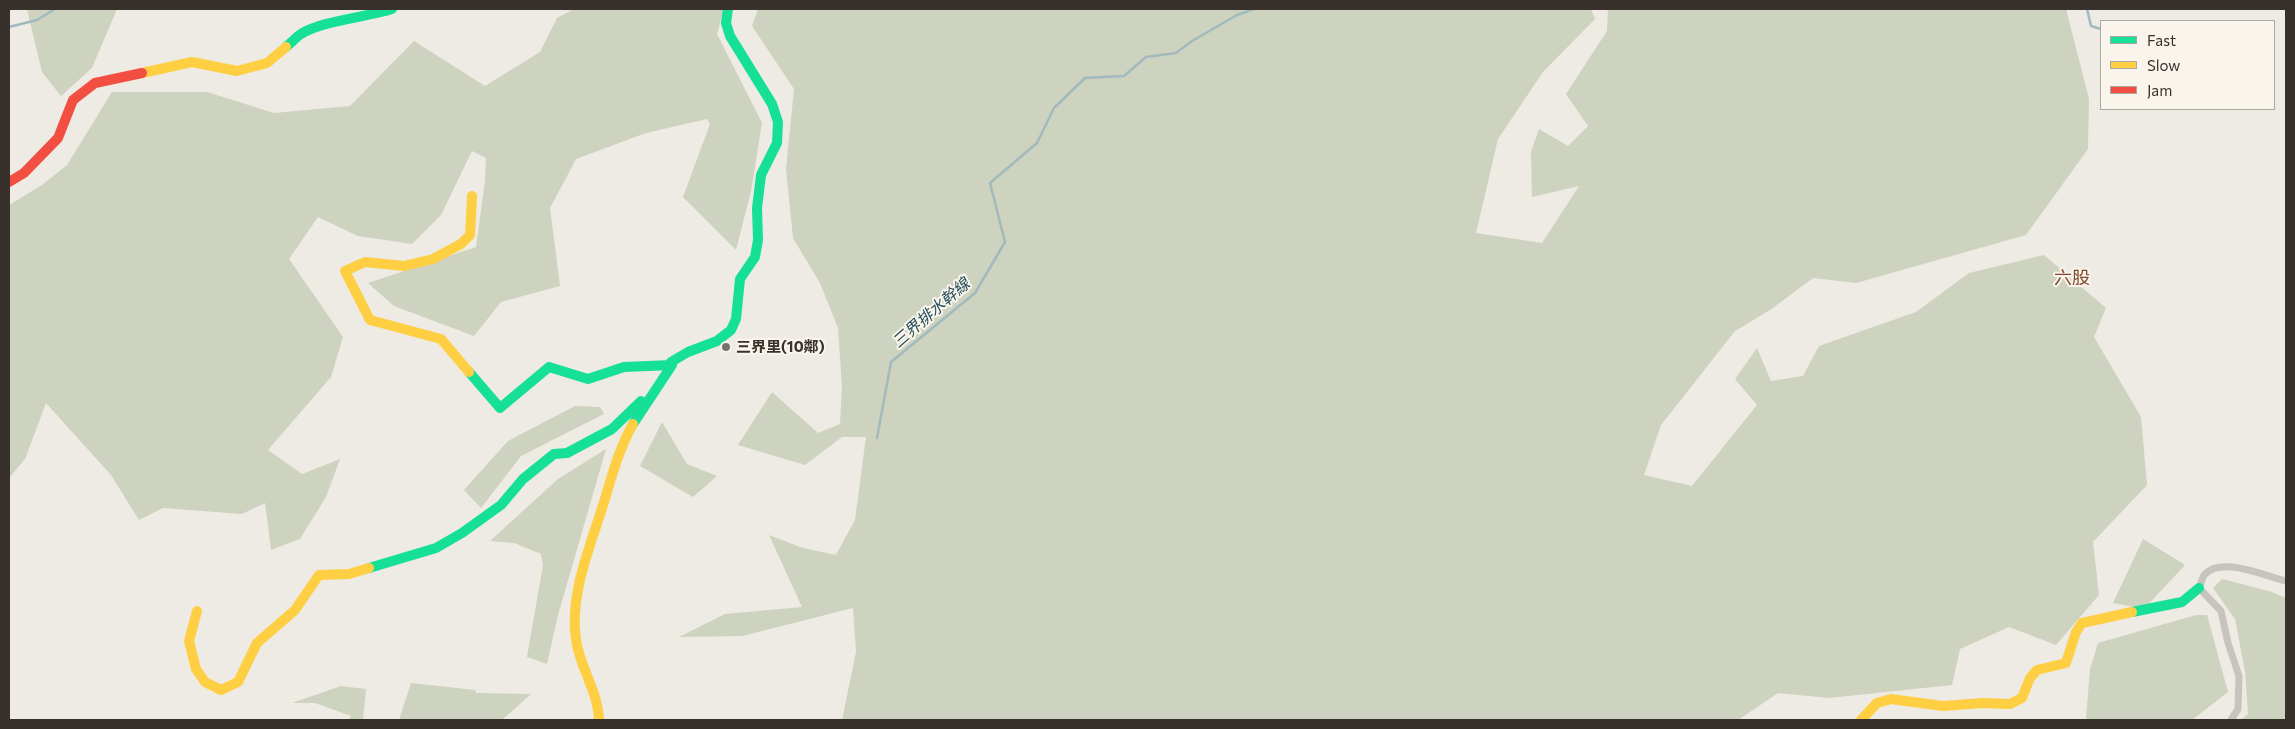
<!DOCTYPE html>
<meta charset="utf-8">
<style>
body{margin:0}
#map{position:relative;width:2295px;height:729px;overflow:hidden;background:#eeeae4;font-family:Commissioner,sans-serif}
canvas{display:block}
.frame{position:absolute;inset:0;border:10px solid #38312b;pointer-events:none}
.legend{position:absolute;left:2100px;top:20px;width:175px;height:90px;box-sizing:border-box;background:#f9f5ed;border:1px solid #aca79f;margin:0;padding:6px 9px;list-style:none;font-size:15px;color:#38312b}
.legend li{display:flex;align-items:center;gap:10px;height:25px}
.legend b{width:25px;border:1px solid #aca79f}
</style>
<div id="map">
<canvas width="2295" height="729"></canvas>
<div class="frame"></div>
<ul class="legend">
<li><b style="height:6px;background:#16e098"></b>Fast</li>
<li><b style="height:6px;background:#ffcf43"></b>Slow</li>
<li><b style="height:6px;background:#f24e42"></b>Jam</li>
</ul>
</div>
<script>
const g = document.querySelector('canvas').getContext('2d');
g.lineJoin = 'round';
function paint(path, color) { g.fillStyle = color; g.fill(path, 'evenodd'); }
function strokePath(path, color, width, dash) { g.strokeStyle = color; g.lineWidth = width; g.lineCap = dash ? 'butt' : 'round'; g.setLineDash(dash || []); g.stroke(path); }
function label(font, color, halo, rows, align = 'center') {
  g.font = font + ' Commissioner,"Noto Sans TC",sans-serif'; g.lineWidth = 4; g.setLineDash([]); g.textBaseline = 'middle'; g.strokeStyle = halo; g.fillStyle = color; for (const [text, x, y, turn = 0] of rows) {
    g.save(); g.translate(x, y); g.rotate((+turn || 0) * Math.PI / 180); g.textAlign = isNaN(turn) ? turn : align; if (halo) g.strokeText(text, 0, 0); g.fillText(text, 0, 0); g.restore();
  }
}
const green = new Path2D(`
 M27,9H117L92,68L61,96L42,72Z
 M574,9H724L717,34L762,123L751,191L736,250L683,197L710,124L707,119L646,133L576,159L550,208L560,286L501,302L474,336L394,306L368,283L476,247L485,181L486,158L472,151L441,215L412,244L358,236L318,217L289,259L343,337L331,377L268,450L302,474L340,459L326,497L300,539L271,550L265,503L242,514L163,508L139,520L111,475L46,403L25,459L9,478V205L42,185L67,165L112,92H207L274,113L350,106L414,41L485,86L540,52L557,18Z
 M758,9H1591L1595,19L1543,72L1498,139L1476,233L1542,243L1579,186L1532,197L1531,152L1539,129L1568,146L1588,126L1566,94L1607,31L1608,9H2066L2089,99L2088,149L2026,235L1856,283L1813,278L1770,310L1735,331L1661,425L1644,475L1692,486L1757,405L1735,379L1757,348L1771,381L1803,376L1819,346L1916,312L1969,273L2044,255L2106,308L2094,337L2141,417L2147,485L2093,542L2099,595L2056,645L2009,627L1960,649L1952,685L1829,698L1778,693L1738,720H842L856,652L853,608L742,636L679,637L725,614L802,607L769,535L803,548L836,555L855,520L866,437H842L805,465L738,445L772,392L818,433L840,424L842,387L838,328L820,283L793,238L786,169L794,89L752,26Z
 M575,406L600,407L604,414L521,456L481,508L464,490L508,441Z
 M662,422L687,464L717,476L693,497L640,466Z
 M606,449L558,615L547,664L527,657L543,565L541,554L514,543L490,541L558,479Z
 M2143,539L2185,565L2144,609L2113,603Z
 M2222,579L2269,591L2286,598V720H2241L2248,714L2245,671L2235,619L2213,588Z
 M2196,615H2207L2228,692L2192,720H2078L2086,719L2090,669L2098,643Z
 M411,683L475,690L476,693L531,694L502,720H399Z
 M341,686L366,689L363,720H349L351,716L315,703H292Z`);
const stream = new Path2D(`
 M2087,9L2091,26L2101,29
 M9,27L37,20L55,9
 M877,438L891,362L975,293L1005,242L990,183L1037,143L1054,108L1085,78L1124,76L1146,57L1176,53L1192,41L1237,15L1254,9`);
const street = new Path2D(`
 M2231,720L2238,709L2239,676L2228,643L2221,611L2199,588C2201,584 2202,577 2205,574C2222,556 2265,576 2286,581`);
const fast = new Path2D(`
 M286,47C291,43 296,37 301,34C321,21 367,17 392,9
 M469,372L500,408L549,367L588,379L624,367L672,365
 M633,424L672,365L671,362L688,352L717,341L731,330L736,319L740,279L755,257L758,240L757,208L761,175L777,143L778,122L772,104L730,36L726,23L728,9
 M369,568L436,548L462,533L501,505L523,479L554,454L567,453L612,429L641,401
 M2132,612L2182,602L2199,588`);
const slow = new Path2D(`
 M142,73L192,62L237,71L267,63L286,47
 M469,372L441,339L370,320L345,271L365,262L404,266L433,259L461,244L470,235L472,196
 M197,611L189,641L196,669L205,682L221,690L238,682L257,643L295,610L319,575L349,574L369,568
 M599,720C598,691 580,668 576,640C569,594 591,545 604,502C612,475 619,449 633,424
 M1861,720L1877,703L1891,699L1943,706L1983,703L2010,704L2022,698L2030,678L2037,670L2066,663L2076,632L2082,623L2132,612`);
const jam = new Path2D(`
 M9,182L24,173L58,138L73,100L95,83L142,73`);
const markers = [
 [726,347,5,"#78726c"]
];
const poiNames = [
 ["三界里(10鄰)",736,347]
];
const waterNames = [
 ["三界排水幹線",931,313,-41]
];
const quarterNames = [
 ["六股",2072,278]
];
paint(green, '#cdd3bf');
strokePath(stream, '#a2babd', 2.5);
strokePath(street, '#c7c3bd', 7);
strokePath(fast, '#16e098', 10);
strokePath(slow, '#ffcf43', 10);
strokePath(jam, '#f24e42', 10);
for (const [x, y, r, color] of markers) { const dot = new Path2D(); dot.arc(x, y, r, 0, 2 * Math.PI); g.fillStyle = color; g.fill(dot); strokePath(dot, '#f9f5ed', 2); }
label('bold 15px', '#38312b', '#f9f5ed', poiNames, 'left');
label('italic 16px', '#244d57', '#f9f5ed', waterNames);
label('18px', '#81492a', '#f9f5ed', quarterNames);
</script>
